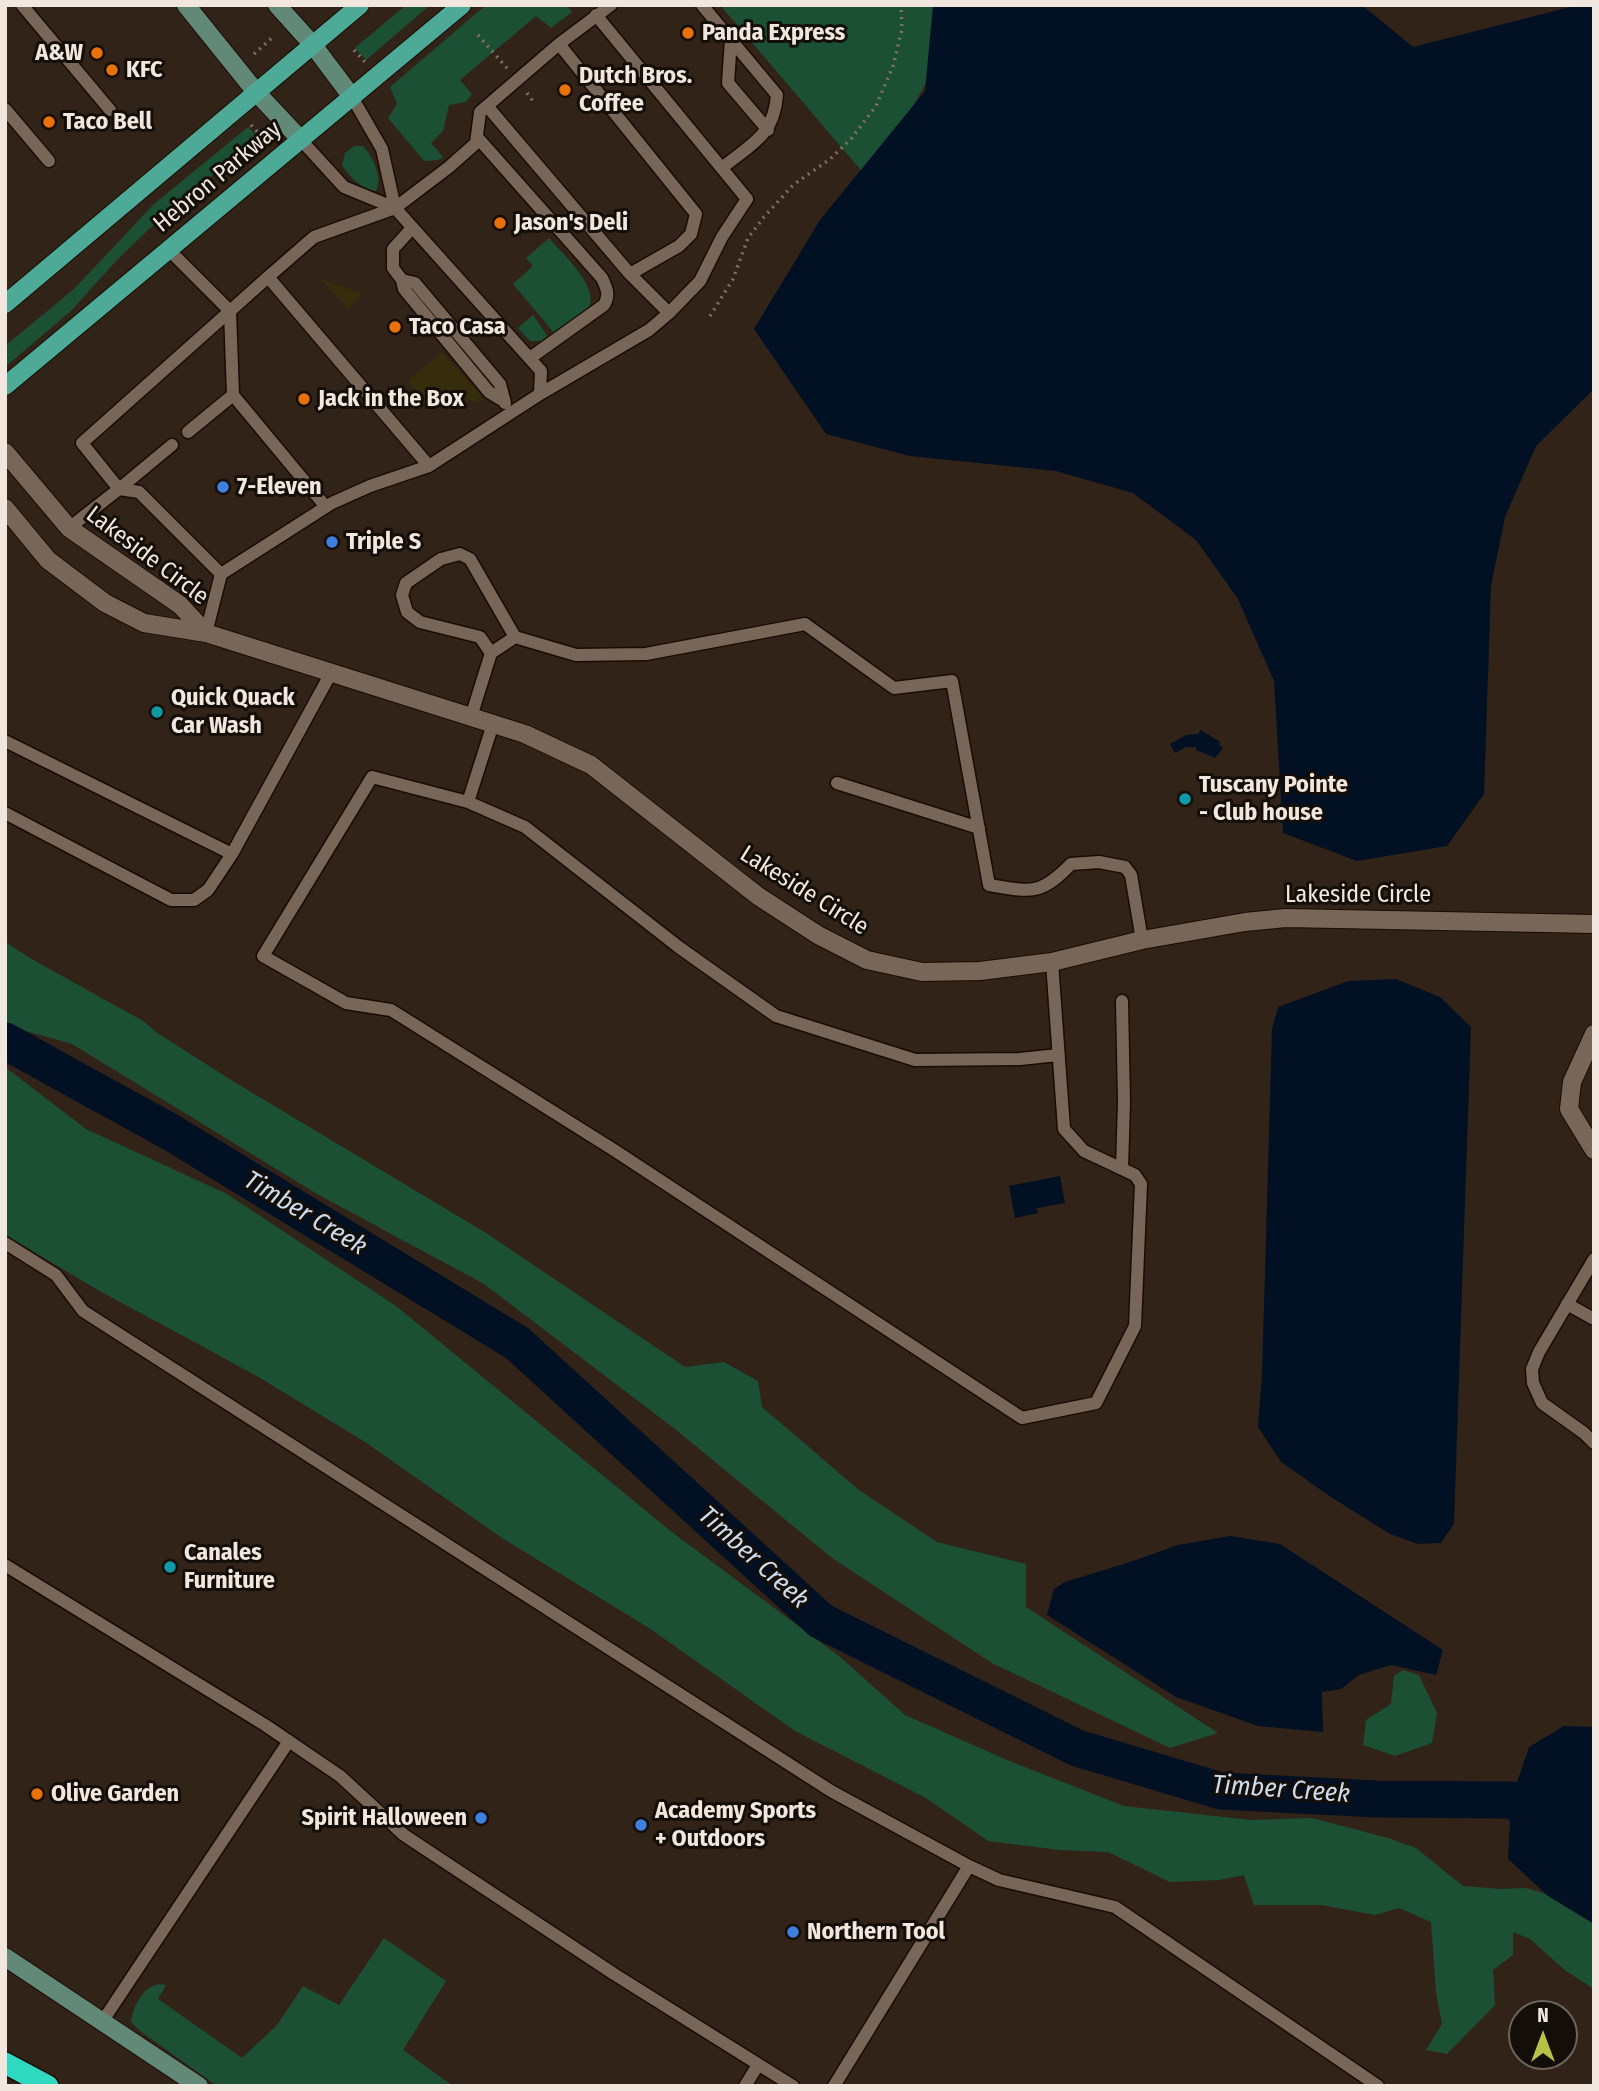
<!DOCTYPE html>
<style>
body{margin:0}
#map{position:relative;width:1599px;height:2091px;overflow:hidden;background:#322318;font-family:"Fira Sans Condensed",sans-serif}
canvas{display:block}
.frame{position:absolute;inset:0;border:7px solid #f1e7df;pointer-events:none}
.north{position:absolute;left:1508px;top:2000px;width:70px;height:70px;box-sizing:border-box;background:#140e09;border:2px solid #6c655f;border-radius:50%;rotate:0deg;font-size:19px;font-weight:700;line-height:28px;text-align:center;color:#f1e7df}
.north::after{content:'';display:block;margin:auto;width:24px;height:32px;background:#b7c147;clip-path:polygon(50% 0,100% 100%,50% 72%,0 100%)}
</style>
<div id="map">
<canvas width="1599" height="2091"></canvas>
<div class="frame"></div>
<div class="north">N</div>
</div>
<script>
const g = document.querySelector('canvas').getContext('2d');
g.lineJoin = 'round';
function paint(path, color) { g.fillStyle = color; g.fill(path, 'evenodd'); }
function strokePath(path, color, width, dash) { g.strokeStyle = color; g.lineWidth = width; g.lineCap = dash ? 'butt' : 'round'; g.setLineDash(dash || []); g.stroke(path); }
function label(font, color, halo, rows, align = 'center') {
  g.font = font + ' "Fira Sans Condensed",sans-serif'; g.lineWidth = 6; g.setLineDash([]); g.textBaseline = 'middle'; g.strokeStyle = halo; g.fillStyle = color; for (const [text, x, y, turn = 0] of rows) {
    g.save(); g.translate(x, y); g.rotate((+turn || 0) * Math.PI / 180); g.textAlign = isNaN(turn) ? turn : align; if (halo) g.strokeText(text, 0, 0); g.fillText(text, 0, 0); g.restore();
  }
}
const green = new Path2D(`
 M406,5H430L366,60L355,48Z
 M486,5H567L572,12L551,28L536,16L460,80L472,94L466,102L449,105L443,131L431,143L443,157L439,160L424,161L388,118L397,104L390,87Z
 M720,5H937L930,76L899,131L865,175Z
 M248,127L257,136L253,141L148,230L116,261L71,311L5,367V346L74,289L154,204Z
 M354,146H363C373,157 383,177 376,191C362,190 349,176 342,165L345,153Z
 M549,238C563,255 609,294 583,316C575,323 563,328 554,333L513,284L533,266L526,258Z
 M533,315L548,337L542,341H530L518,328Z
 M5,942L35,961L143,1021L156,1032L231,1080L486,1233L685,1367L724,1362L758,1381L762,1407L859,1490L937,1542L1026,1564V1607L1218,1733L1170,1748L992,1663L832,1558L675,1429L484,1284L317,1194L72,1044L5,1025Z
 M5,1067L86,1129L227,1194L396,1306L673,1533L839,1656L905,1715L1007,1760L1124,1806L1251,1820L1312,1818L1388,1838L1416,1848L1463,1886L1500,1889L1527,1888L1589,1908L1594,1910V1989L1566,1971L1530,1939L1513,1932V1955L1493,1970L1495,2005L1447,2054L1426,2050L1442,2024L1436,1992L1431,1922L1399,1908L1375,1915L1321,1905H1254L1244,1875L1219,1880L1170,1882L1108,1852L1060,1850L988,1841L926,1798L795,1731L649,1628L502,1538L365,1442L257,1376L98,1290L5,1235Z
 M1403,1670L1419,1675L1437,1713L1432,1743L1395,1756L1363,1745L1366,1720L1391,1704L1394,1676Z
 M384,1938L446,1981L403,2050L453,2086H217L140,2031L131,2022C133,2005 146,1980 166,1985L158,1999L242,2058L277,2025L303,1986L339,2005Z`);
const sand = new Path2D(`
 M321,279L363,294L347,308Z
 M442,352L484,399L478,403L451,392L434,408L431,409L409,382L411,378Z`);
const water = new Path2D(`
 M933,5H1362L1413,47L1578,5H1594V389L1536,446L1505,517L1491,586L1484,794L1447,846L1357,861L1283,833L1274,681L1238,599L1196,540L1133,493L1056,471L910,456L826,434L754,329L820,220L925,91Z
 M1201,730L1220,742L1219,745L1223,748L1215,758L1196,750V747H1186L1175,753L1170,744L1186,735L1198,734Z
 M1396,979L1440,997L1471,1027L1454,1524L1441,1543L1418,1544L1390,1534L1331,1497L1281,1462L1258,1427L1262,1374L1272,1029L1278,1007L1348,981Z
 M1060,1176L1065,1203L1037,1208L1038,1213L1015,1218L1009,1186Z
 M1230,1536L1280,1544L1443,1650L1436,1675L1391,1665L1359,1675L1341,1689L1322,1692L1323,1732L1258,1726L1176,1697L1047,1615L1054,1589L1065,1582L1130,1562L1178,1545Z
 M1564,1726L1594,1727V1924L1548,1896L1508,1859L1511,1800L1529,1747Z`);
const river = new Path2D(`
 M5,1041L172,1133L517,1343L821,1621L1077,1748L1221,1791L1376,1799L1511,1800L1594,1846`);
const path = new Path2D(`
 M478,35L507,68
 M354,50L365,62
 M254,54L273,37
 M527,93L535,104
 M251,125L261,136
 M710,316L733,279L748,238L764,217L793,185L830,159L851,139L876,106L893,66L902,29L901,5`);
const service = new Path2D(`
 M22,5L110,110
 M702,5L777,95C774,136 751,144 722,168
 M596,15L747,199L722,237L700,281L669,313
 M731,39L728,83L768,130
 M559,44L696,214L691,234L679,246L630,274
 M487,106L630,274L669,313L649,330L540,394
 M5,109L49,161
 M477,137L602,278C607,289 610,295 604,305L530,358
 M301,140L344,187L395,208L382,149L352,97
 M395,208L541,371L540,394L429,466L268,277L314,237L395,208L449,167L476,143L480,112L559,44L611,5
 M412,228L393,249V268L402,280L404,289L489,392L504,401
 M169,250L230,311L268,277
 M402,280L415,283L500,384L505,403
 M188,432L233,395
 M172,445L119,489L82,443L230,311L233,395L326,507
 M69,528L119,489L139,492L221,574L206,633
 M221,574L332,503L370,486L429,466
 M491,653L480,637L420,622L407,612L402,595L406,583L441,559L460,554L470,559L515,637L576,655L646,654L805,624L894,688L952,681L989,885C1031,892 1040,896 1071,864L1099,862L1125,867L1131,875L1142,940
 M471,717L491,653L515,637
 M5,741L232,854L331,673
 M837,783L979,828
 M468,802L493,724
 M5,813L171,900H194L208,890L232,854
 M1052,962L1064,1129L1084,1151L1135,1175L1141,1184L1135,1326L1096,1403L1022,1418L614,1150L391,1010L346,1003L263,956L372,777L468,802L525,827L680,948L776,1016L915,1060L1020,1059L1058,1055
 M1122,1001L1124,1102L1122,1169
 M5,1243L56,1275L83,1311L831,1791L969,1866L999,1880L1115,1907L1378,2086
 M1594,1259L1539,1352L1532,1369L1533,1383L1542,1403L1584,1433L1594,1443
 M1567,1304L1594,1319
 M5,1565L265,1725L340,1776L404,1835L614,1974L793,2086
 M102,2022L289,1741
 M745,2086L758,2065
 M834,2086L969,1866`);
const minor = new Path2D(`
 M1594,1034L1572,1082L1569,1109L1594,1150`);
const tertiary = new Path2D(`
 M5,452L69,528L180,605L206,633
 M5,508L48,560L105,603L144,623L206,633L525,734L591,765L758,896L818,935L867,960L922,972L980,971L1052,962L1142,940L1245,922L1286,918L1594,924`);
const secondary = new Path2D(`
 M186,5L256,92L301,140
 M277,5L313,45L352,97
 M5,1957L199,2086`);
const primary = new Path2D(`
 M5,304L360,5
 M5,386L462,5`);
const motorway = new Path2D(`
 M5,2063L48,2086`);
const markers = [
 [688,33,7,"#e8710a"],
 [97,53,7,"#e8710a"],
 [112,70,7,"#e8710a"],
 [565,90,7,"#e8710a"],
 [49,122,7,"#e8710a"],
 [500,223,7,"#e8710a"],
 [395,327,7,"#e8710a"],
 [304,399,7,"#e8710a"],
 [223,487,7,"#3f7fe0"],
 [332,542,7,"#3f7fe0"],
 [157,712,7,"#0f9aa8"],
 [1185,799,7,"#0f9aa8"],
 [170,1567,7,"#0f9aa8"],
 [37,1794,7,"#e8710a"],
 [481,1818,7,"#3f7fe0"],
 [641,1825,7,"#3f7fe0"],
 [793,1932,7,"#3f7fe0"]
];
const poiNames = [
 ["Panda Express",702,33],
 ["A&W",83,53,"right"],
 ["KFC",126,70],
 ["Dutch Bros.",579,76],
 ["Coffee",579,104],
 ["Taco Bell",63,122],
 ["Jason's Deli",514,223],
 ["Taco Casa",409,327],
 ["Jack in the Box",318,399],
 ["7-Eleven",237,487],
 ["Triple S",346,542],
 ["Quick Quack",171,698],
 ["Car Wash",171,726],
 ["Tuscany Pointe",1199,785],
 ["- Club house",1199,813],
 ["Canales",184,1553],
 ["Furniture",184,1581],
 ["Olive Garden",51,1794],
 ["Academy Sports",655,1811],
 ["+ Outdoors",655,1839],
 ["Spirit Halloween",467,1818,"right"],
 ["Northern Tool",807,1932]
];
const streetNames = [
 ["Hebron Parkway",218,177,-40],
 ["Lakeside Circle",147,556,37],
 ["Lakeside Circle",804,891,32],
 ["Lakeside Circle",1358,895]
];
const waterNames = [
 ["Timber Creek",305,1214,31],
 ["Timber Creek",753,1558,42],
 ["Timber Creek",1281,1790,4]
];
paint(green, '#1c5035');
paint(sand, '#352d0c');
paint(water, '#021024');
strokePath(river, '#021024', 37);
strokePath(service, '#190c03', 15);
strokePath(minor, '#190c03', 20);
strokePath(tertiary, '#190c03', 20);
strokePath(secondary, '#190c03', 20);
strokePath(primary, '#190c03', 20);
strokePath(motorway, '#190c03', 24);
strokePath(path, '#7e7167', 3.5, [2, 5]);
strokePath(service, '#786659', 12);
strokePath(minor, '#786659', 18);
strokePath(tertiary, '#786659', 18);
strokePath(secondary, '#628878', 18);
strokePath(primary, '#4caa97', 18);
strokePath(motorway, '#2fd8c1', 21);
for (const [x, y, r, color] of markers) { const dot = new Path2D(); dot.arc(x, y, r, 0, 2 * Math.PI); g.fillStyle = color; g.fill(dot); strokePath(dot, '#140e09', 2.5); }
label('bold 24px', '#f1e7df', '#140e09', poiNames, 'left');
label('24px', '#f1e7df', '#140e09', streetNames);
label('italic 26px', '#ccdbed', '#140e09', waterNames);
</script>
